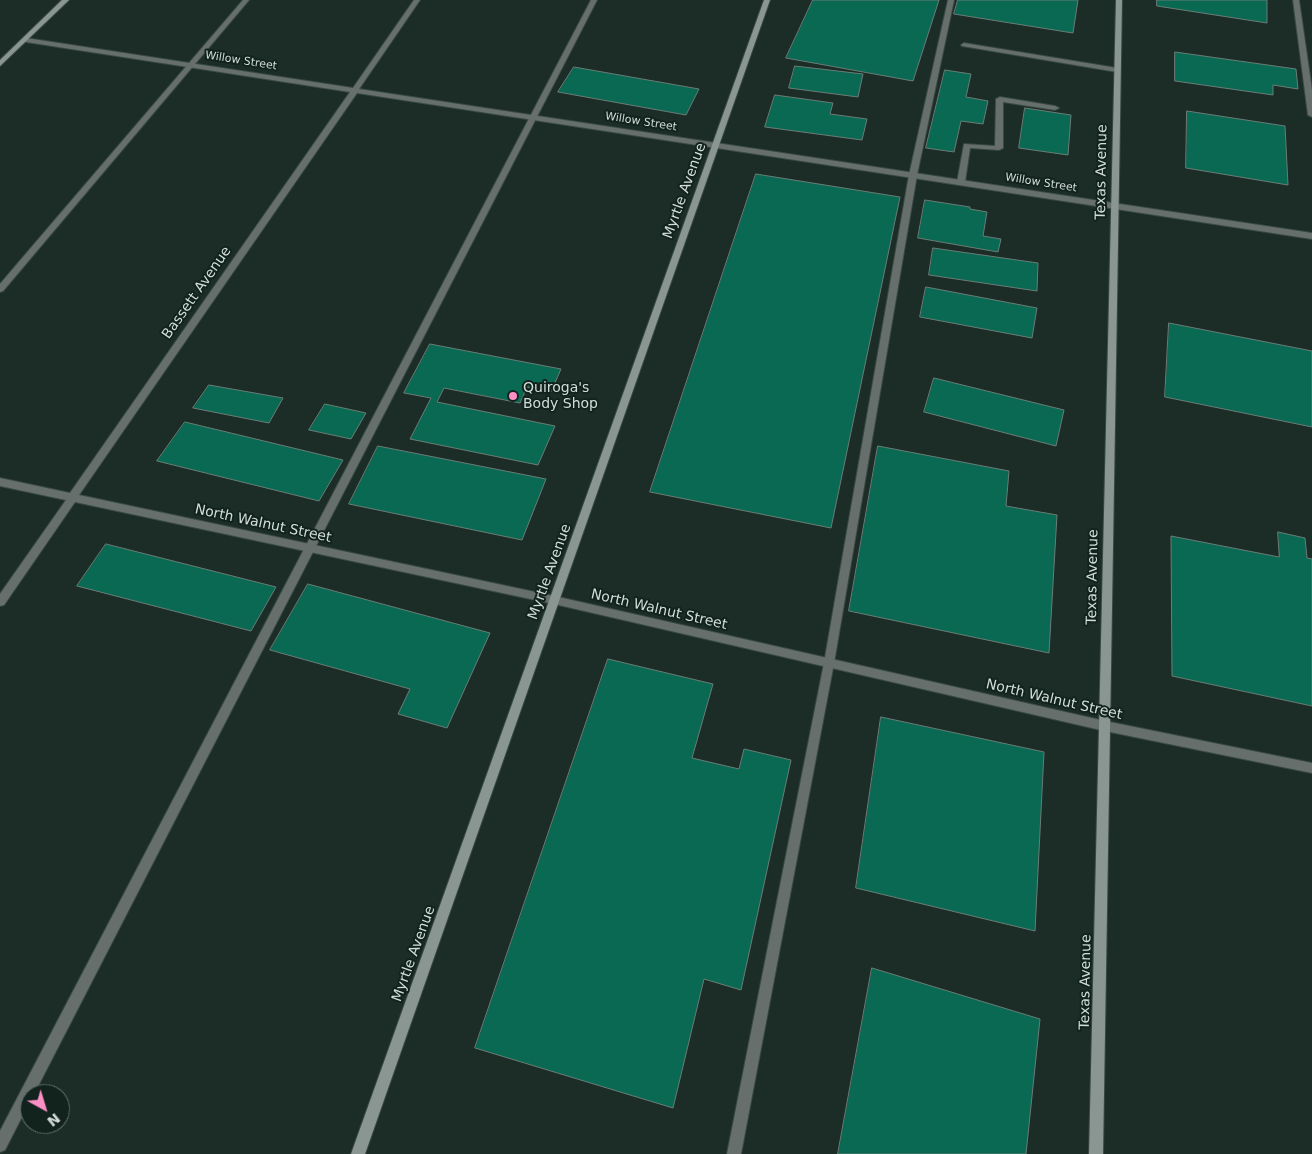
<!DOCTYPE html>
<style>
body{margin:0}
#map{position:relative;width:1312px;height:1154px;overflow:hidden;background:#1c2d27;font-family:"DejaVu Sans",sans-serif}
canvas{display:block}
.north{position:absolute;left:20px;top:1084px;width:50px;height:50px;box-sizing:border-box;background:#12231e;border:1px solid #5f6d69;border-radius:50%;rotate:141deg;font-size:14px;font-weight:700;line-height:20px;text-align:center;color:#d2ddd9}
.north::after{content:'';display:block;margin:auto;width:18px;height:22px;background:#fc8fc3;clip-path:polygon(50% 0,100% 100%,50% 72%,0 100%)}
</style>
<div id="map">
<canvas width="1312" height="1154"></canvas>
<div class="north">N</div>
</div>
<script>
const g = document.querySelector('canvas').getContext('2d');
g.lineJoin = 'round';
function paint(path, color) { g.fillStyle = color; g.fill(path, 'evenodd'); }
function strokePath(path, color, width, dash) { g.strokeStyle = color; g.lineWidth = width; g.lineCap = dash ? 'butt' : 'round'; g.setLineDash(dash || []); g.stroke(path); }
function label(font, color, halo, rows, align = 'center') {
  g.font = font + ' "DejaVu Sans",sans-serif'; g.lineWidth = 4; g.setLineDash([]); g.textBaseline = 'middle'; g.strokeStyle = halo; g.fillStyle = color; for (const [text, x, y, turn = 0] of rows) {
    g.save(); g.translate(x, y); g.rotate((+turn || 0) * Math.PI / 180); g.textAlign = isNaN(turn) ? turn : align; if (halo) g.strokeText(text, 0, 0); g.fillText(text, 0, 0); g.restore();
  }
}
const building = new Path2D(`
 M813,0H939L913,81L786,58Z
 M958,0H1078L1073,33L954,14Z
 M1157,0H1267V23L1157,6Z
 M1175,52L1296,69L1298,89L1273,85V95L1175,81Z
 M795,66L863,74L858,97L789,88Z
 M574,67L699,89L686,115L558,92Z
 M945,70L971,74L966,97L988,101L983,124L961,121L954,152L926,148Z
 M775,95L833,103L830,114L867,119L862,140L765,127Z
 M1025,108L1071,115L1068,155L1019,148Z
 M1187,111L1285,126L1288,185L1186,168Z
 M756,174L900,197L831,528L650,492Z
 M925,200L970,207V209L987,212L983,236L1001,239L998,252L918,238Z
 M933,248L1038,263L1037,291L929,275Z
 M926,287L1037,308L1032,338L920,317Z
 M1169,323L1312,351V427L1165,397Z
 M430,344L561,369L551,392L527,387L520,403L444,388L437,402L555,426L538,465L410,439L431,398L404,393Z
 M934,378L1064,410L1056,446L924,412Z
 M209,385L283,398L269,423L193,408Z
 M325,404L366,413L351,439L309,430Z
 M185,422L343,460L319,501L157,461Z
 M378,446L546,479L522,540L349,504Z
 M878,446L1009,471L1006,506L1057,515L1049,653L849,611Z
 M1278,532L1305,538L1307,558L1312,559V706L1172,676L1171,536L1279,557Z
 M106,544L276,587L251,631L77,586Z
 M308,584L490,633L447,728L398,714L410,689L270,650Z
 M608,659L713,684L692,758L739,769L744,749L791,760L741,990L704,979L673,1108L475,1048Z
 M881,717L1044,752L1035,931L856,888Z
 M872,968L1040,1019L1026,1154H838Z`);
const lane = new Path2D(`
 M243,0H249L3,291L0,292V284Z
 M591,0H597L34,1094H30V1101L5,1150L0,1152V1131Z
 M948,0H954L917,175L834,663L741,1154H727L824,663L909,175Z
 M1293,0H1299L1312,90V117L1308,115Z
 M964,43L1117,68L1120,70L1117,72L962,46L961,45Z
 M1000,97L1055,106L1059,108L1055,110L1003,102V148L999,150L970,148L965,182L961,184H958L957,182L964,144L995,146L996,99Z`);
const street = new Path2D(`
 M414,0H420L359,89L1312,233V239L357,93L79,495L554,596L1105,721L1312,763V773L1105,731L554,604L75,502L4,605L0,606V594L66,500L0,486V478L70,493L350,92L26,42L23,40L26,38L353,88Z`);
const secondary = new Path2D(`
 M62,0H69L0,66V60Z
 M764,0H770L365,1154H351Z
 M1116,0H1122L1103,1154H1089Z`);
const markers = [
 [513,396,5,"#fc8fc3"]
];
const farStreetnames = [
 ["Willow Street",241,61,9],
 ["Willow Street",641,122,9],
 ["Willow Street",1041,183,9]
];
const streetNames = [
 ["Texas Avenue",1102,172,-89],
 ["Myrtle Avenue",685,191,-70],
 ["Bassett Avenue",197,293,-55],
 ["North Walnut Street",263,524,12],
 ["Myrtle Avenue",550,572,-70],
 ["Texas Avenue",1093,577,-89],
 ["North Walnut Street",659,610,13],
 ["North Walnut Street",1054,700,13],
 ["Myrtle Avenue",414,954,-70],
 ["Texas Avenue",1086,982,-89]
];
const poiNames = [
 ["Quiroga's",523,388],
 ["Body Shop",523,404]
];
paint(building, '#096953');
strokePath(building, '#6a7d76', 1);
strokePath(lane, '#394943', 2);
strokePath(street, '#394943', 2);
strokePath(secondary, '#394943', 2);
paint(lane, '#666f6b');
paint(street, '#666f6b');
paint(secondary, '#899691');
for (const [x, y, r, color] of markers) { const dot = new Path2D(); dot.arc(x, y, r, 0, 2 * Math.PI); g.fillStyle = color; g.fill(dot); strokePath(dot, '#12231e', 2); }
label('11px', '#d2ddd9', '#12231e', farStreetnames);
label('14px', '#d2ddd9', '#12231e', streetNames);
label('14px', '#d2ddd9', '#12231e', poiNames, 'left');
</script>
